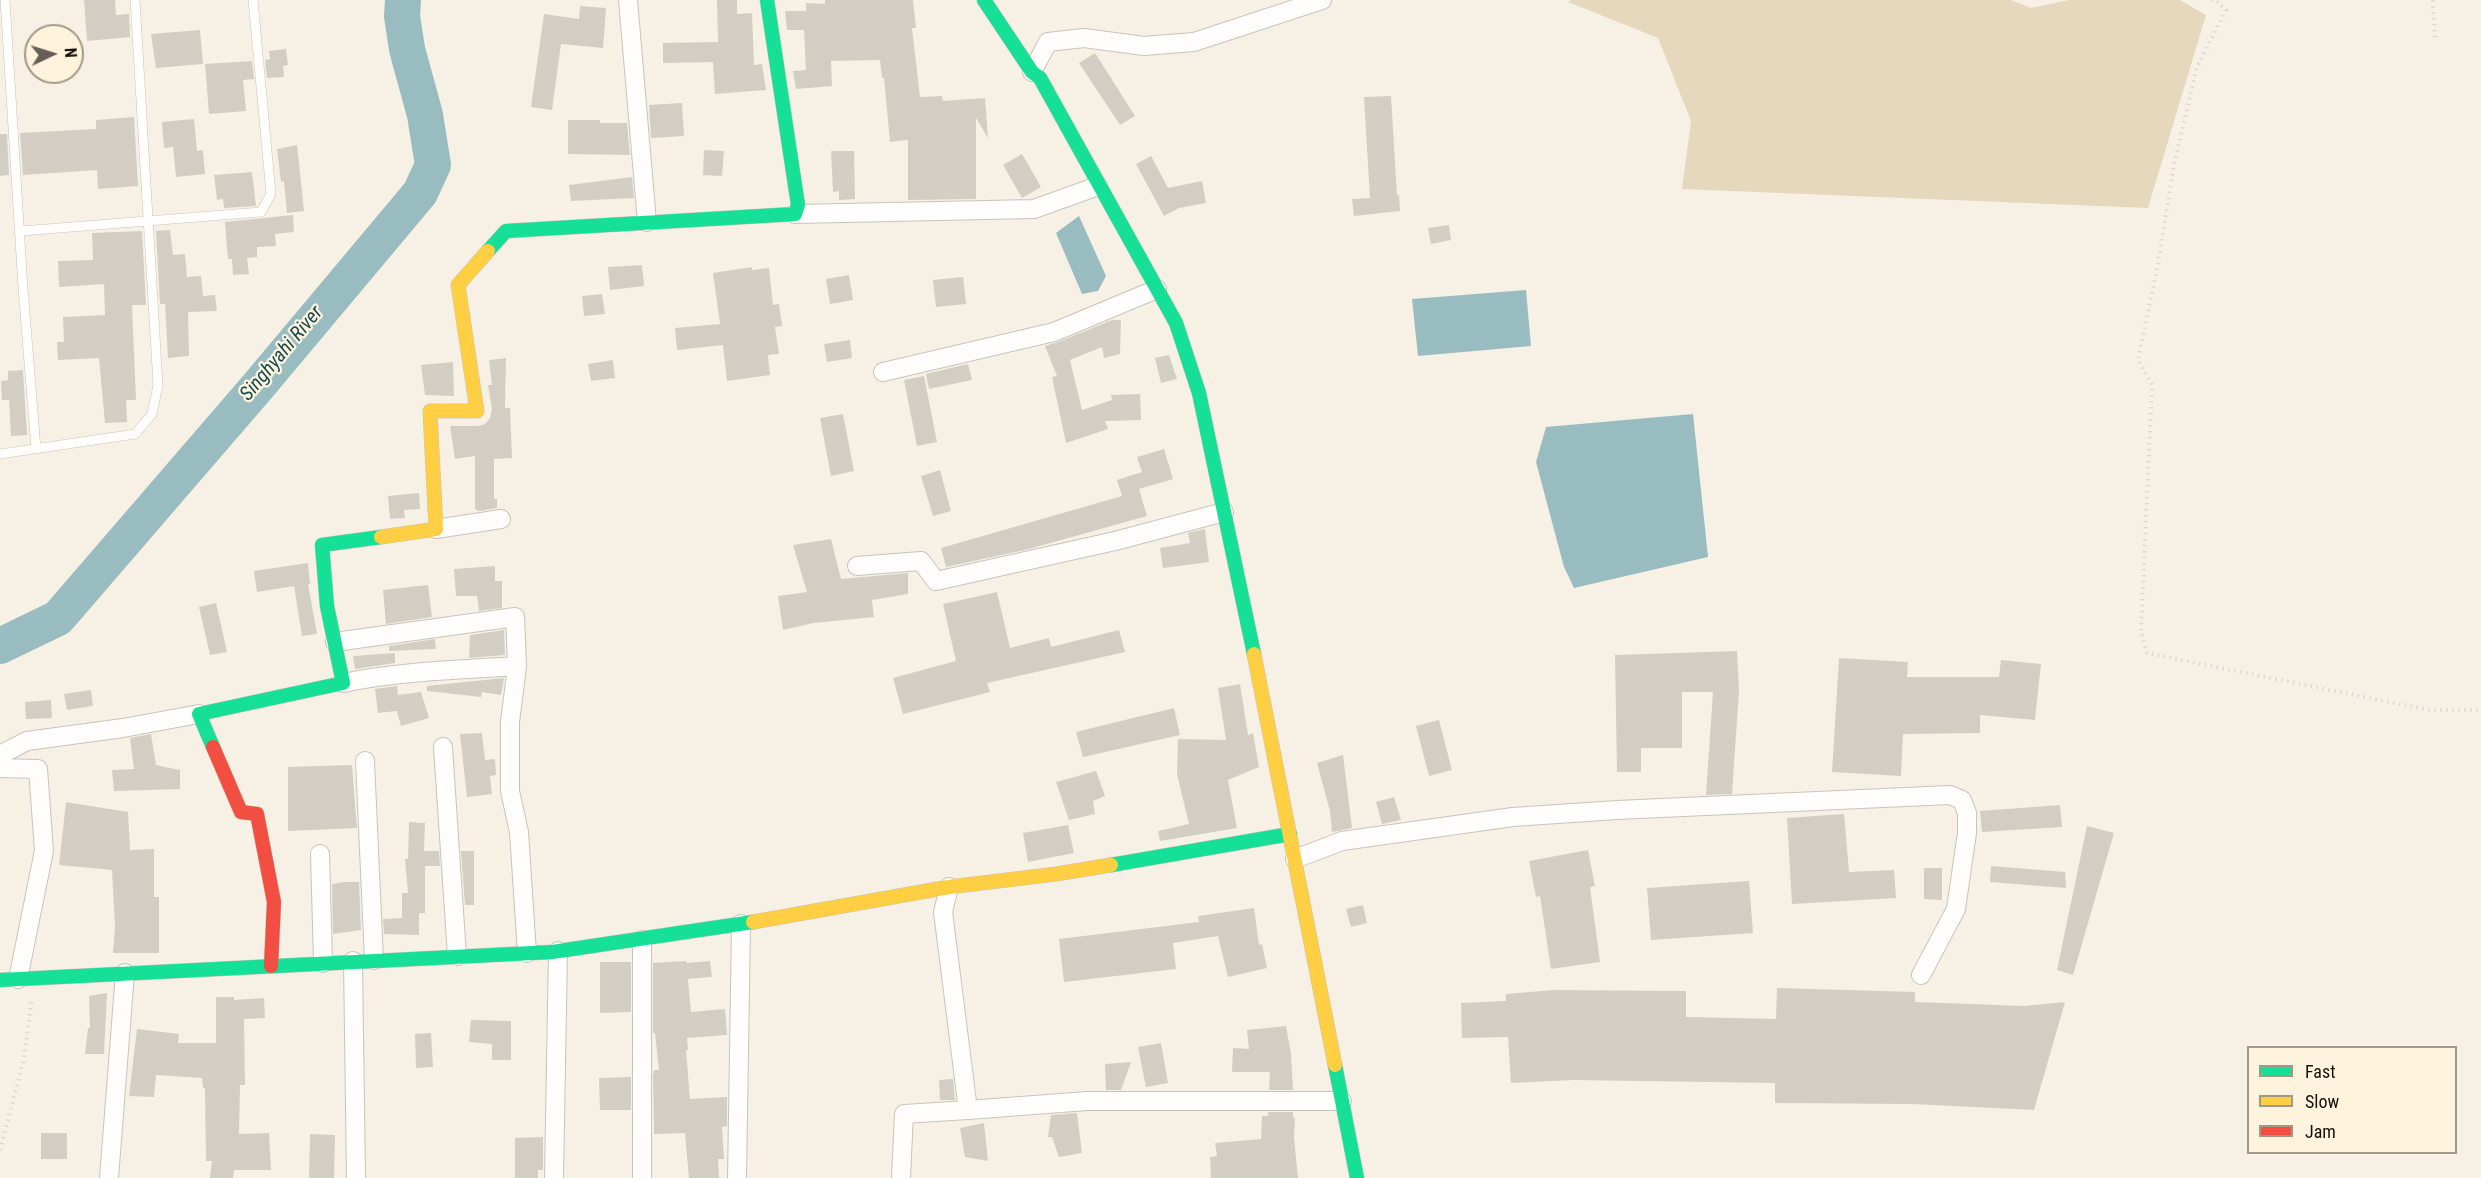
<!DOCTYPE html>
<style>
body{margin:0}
#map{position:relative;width:2481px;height:1178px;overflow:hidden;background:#f7f1e5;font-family:"Roboto Condensed",sans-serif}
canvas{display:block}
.legend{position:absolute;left:2247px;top:1046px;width:210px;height:108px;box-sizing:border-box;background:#fef4de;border:2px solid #a19988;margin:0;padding:8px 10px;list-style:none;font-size:18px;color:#161108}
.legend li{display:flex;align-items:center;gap:12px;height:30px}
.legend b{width:30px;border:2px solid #a19988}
.north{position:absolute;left:24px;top:24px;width:60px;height:60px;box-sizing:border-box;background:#fef4de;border:2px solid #a19988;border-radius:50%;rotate:86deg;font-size:16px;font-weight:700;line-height:24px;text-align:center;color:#161108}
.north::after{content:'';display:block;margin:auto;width:21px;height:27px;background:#655f55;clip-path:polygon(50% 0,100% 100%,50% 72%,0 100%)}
</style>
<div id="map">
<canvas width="2481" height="1178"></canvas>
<ul class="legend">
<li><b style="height:8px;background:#16e098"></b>Fast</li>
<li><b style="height:8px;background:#ffcf43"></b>Slow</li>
<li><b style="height:8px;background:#f24e42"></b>Jam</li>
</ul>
<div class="north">N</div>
</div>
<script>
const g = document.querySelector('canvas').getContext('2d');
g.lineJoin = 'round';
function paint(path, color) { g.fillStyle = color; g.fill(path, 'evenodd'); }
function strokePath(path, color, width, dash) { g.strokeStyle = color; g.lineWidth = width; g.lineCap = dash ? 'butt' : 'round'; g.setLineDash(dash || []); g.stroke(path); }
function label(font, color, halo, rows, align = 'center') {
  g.font = font + ' "Roboto Condensed",sans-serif'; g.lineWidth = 4.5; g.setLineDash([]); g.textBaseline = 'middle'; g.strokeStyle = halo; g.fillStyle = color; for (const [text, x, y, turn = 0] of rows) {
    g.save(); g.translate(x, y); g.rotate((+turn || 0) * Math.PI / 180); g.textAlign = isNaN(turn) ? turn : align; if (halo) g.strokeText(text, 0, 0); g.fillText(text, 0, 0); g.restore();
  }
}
const green = new Path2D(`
 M1571,0H2011L2031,8L2069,0H2180L2206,15L2148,208L1682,189L1691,121L1658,38L1568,2Z`);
const water = new Path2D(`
 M1079,216L1106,276L1098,291L1082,294L1056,233Z
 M1526,290L1531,346L1418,356L1412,299Z
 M1693,414L1708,557L1574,588L1564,567L1536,462L1546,427Z`);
const river = new Path2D(`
 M0,646L58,618L259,385L420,193L433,165L425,115L407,49L402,16L403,0`);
const building = new Path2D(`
 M84,0H115L116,15L129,14L130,37L87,41Z
 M717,0H737V14L752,13L754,65L762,64L766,90L715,94L713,62L663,63V43L718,42Z
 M825,0H913L916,28H912L920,97L942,96L943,101L985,98L988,138L976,118V199L908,200V140L890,142L884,78H882L880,60L831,61L832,86L796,89L793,71L806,70L804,30H787L785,11H806V3L825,4Z
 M580,6L606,8L603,48L561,44L552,110L531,107L544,14L579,19Z
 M200,30L203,64L156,68L151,34Z
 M286,49L288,65L283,66L284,77L267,78L265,60L270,59L269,51Z
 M1095,53L1135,116L1120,125L1079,63Z
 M252,61L254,79L243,80L246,111L209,114L205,64Z
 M1391,96L1397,195H1399L1400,211L1354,216L1352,199L1370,198L1364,97Z
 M682,103L684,136L651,138L649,105Z
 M134,117L138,186L98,189L97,170L23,175L20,133L96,129V120Z
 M194,119L197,151L203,150L205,174L176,177L173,147L164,148L162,122Z
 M568,120H600V123H627L630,155L568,154Z
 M0,134H7L9,175L0,176Z
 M297,145L304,211L287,213L284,181L281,182L277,149Z
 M704,150L724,151L722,176L703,175Z
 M831,151H854L855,199L839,200V191L833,192Z
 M1022,154L1041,187L1022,198L1003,165Z
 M1151,156L1168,188L1202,181L1206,203L1179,208L1164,216L1136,164Z
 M252,172L256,206L224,208L223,199L217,200L214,175Z
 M632,177L634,198L571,201L569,185Z
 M293,215L294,232L275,234L276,246L257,247V257L247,258L249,274L233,275L232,259H228L225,222Z
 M1449,225L1451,240L1431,244L1428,228Z
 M170,230L173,255L185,254L187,277L201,276L203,296L215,295L217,311L188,312L189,356L168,358L165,304H160L156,231Z
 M142,231L146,305H132L136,400H126L127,422L105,423L99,358L58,360L57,342H64L63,317L105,315L104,284L59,287L58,261L93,260L92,233Z
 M642,265L644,286L610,290L608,267Z
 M752,267V270L769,268L773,305L779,304L782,326L775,327L779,354L768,355L770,375L727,381L723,345L677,350L675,328L720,324L713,273Z
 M849,275L853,300L830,304L826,279Z
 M963,277L966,304L936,307L933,280Z
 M602,294L605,314L584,316L582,296Z
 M1112,320H1121L1120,354L1104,358L1102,347L1070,360L1082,410L1112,400L1111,395L1140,394L1141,420L1105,421L1108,429L1066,443L1052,377L1057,376L1045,346L1058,342Z
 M850,340L852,358L827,362L824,344Z
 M1169,355L1177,379L1161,383L1155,358Z
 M506,358L505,408H510L512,458L494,459V499H497V508L479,511L475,509V456L455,459L450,426H478L485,424L490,418L492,409L488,385H492L489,360Z
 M613,360L615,378L591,381L588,364Z
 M453,362L454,396L425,395L421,365Z
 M968,364L972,380L929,389L926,374Z
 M23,370L27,435L11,436L9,400H2L1,381L8,380V371Z
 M924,376L937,442L917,446L904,380Z
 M843,414L854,471L831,476L820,418Z
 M1164,449L1173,479L1139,489L1147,516L1029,549L946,567L941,548L1122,496L1117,480L1142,472L1137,457Z
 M940,470L951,511L933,516L921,476Z
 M419,493L420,509L404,510L405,518L390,519L388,496Z
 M1205,529L1209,562L1163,568L1160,548L1190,543L1188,533Z
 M831,539L841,579L908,573V594L872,600L874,617L813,623L783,630L778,596L807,592L793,545Z
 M308,563L310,584H308L317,634L302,636L294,586L257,592L254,571Z
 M495,566V581H502V608L479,611L477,596H456L454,569Z
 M428,585L432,617L386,624L383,590Z
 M997,592L1010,648L1049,638L1051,647L1119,630L1125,652L987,683L990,692L903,714L893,678L956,661L943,604Z
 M216,603L227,652L210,655L199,607Z
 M504,630L505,655L469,658L470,635Z
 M435,639L436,649L389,651V646Z
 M1737,651L1739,691L1732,794L1706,795L1713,692H1682V748H1641V772H1617L1615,655Z
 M395,653V663L355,669L353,656Z
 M1839,658L1908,662L1907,677H1999L2001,660L2041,664L2035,720L1980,715V733L1903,734L1901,776L1832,772Z
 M504,678L501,695L482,692L481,697L427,691V686Z
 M1240,684L1248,735L1253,733L1259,767L1228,780L1237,828L1160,841L1158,831L1189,824L1177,774L1178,739L1226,740L1218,688Z
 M397,686L398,695L421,692L429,718L401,726L397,711L378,713L375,689Z
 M91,690L93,706L67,710L64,694Z
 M51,700L52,718L26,719L25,702Z
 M1174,708L1180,735L1083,757L1076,732Z
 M1439,720L1452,770L1429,776L1416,726Z
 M482,733L485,760L495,759L496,775L490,776L492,794L467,797L460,734Z
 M151,734L156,765L180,770V789L114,791L112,770L134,769L130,738Z
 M1343,755L1352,828L1332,832L1330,811L1317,763Z
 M352,765L357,828L288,831V767Z
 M1096,771L1105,796L1093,801L1095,814L1069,820L1056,782Z
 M1394,797L1401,820L1382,824L1376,802Z
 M66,802L128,812L130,850L154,849V897H159V953H113L115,927L112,870L59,865Z
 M2060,805L2062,827L1982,832L1980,811Z
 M1844,814L1849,872L1894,870L1896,898L1792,904L1787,818Z
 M409,822L425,823L424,851H439L440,866H425V913H419V935L384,934L383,919L402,918V893H408L405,859H408Z
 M1068,825L1074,853L1028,862L1023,833Z
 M2087,826L2114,833L2073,975L2057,970Z
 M1588,850L1595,886L1590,887L1600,962L1551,969L1540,896L1536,897L1529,861Z
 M461,851H474V905H465Z
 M1991,866L2065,872L2066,888L1990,882Z
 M1924,868H1942V900L1924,899Z
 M1749,881L1753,933L1651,940L1647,888Z
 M345,882H359L361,930L333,934L332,884Z
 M1363,905L1367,923L1351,927L1346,909Z
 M1254,908L1259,945L1262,944L1267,968L1228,977L1218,936L1173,943L1176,969L1064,982L1059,939L1199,922L1198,916Z
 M686,961L687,963L710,961L712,977L688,979L691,1012L725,1009L727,1035L687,1038L688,1050H686L690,1099L727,1097V1126L722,1127L724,1159H718L719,1178H689L685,1133L654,1134L653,1076L654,1070H659L655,1033H653V963Z
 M600,962H631V1012L600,1013Z
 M1777,988L1915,992V1002L2025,1006L2065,1002L2034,1110L1912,1104L1775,1103V1083L1573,1080L1511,1083L1508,1037L1462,1038L1461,1003L1506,1001V994L1554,990L1686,991V1017L1776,1019Z
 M107,993L104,1054H85L88,1028H90L89,996Z
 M216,997H234V1000L264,998L265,1018L244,1019L245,1085H240L239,1134L269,1133L271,1170H234L233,1178H210L212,1161H206L205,1088H203L202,1078L156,1075L154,1097L129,1096L137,1029L179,1034L178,1043H216Z
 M471,1020L511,1021V1060H492V1044L469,1042Z
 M1286,1026L1291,1054L1293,1090H1269L1270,1072H1232L1233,1048L1249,1049L1247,1030Z
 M431,1033L433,1067L416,1068L415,1034Z
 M1161,1043L1168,1083L1146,1087L1138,1047Z
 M1131,1062L1121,1090H1106L1105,1064Z
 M631,1077V1110H600L599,1078Z
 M953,1079L955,1100H940L939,1080Z
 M1268,1112H1293V1117L1295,1118L1294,1138L1298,1178H1211L1210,1157L1217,1156L1215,1143L1261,1139L1262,1116H1268Z
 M1077,1113L1082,1153L1059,1157L1052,1137H1048L1051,1115Z
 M984,1123L988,1161L965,1157L960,1128Z
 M41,1133H67V1159H41Z
 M310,1134L335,1135L334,1178H309Z
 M543,1137V1170H538V1178H515V1138Z`);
const path = new Path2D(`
 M2211,0L2217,2L2226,10L2197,67L2174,164L2158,264L2138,360L2152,385L2141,631L2147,653L2429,710H2481
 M2433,0L2435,39
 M0,1150L24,1058L32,998`);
const lane = new Path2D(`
 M5,0L23,288L36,449
 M21,231L261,212L271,194L253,0
 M0,454L135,434L152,414L158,385L135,0`);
const street = new Path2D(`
 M628,0L647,222
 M1032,72L1048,42L1084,38L1144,46L1194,42L1322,0
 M795,214L1034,209L1098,186
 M883,372L1054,332L1157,289
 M436,529L501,519
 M857,566L921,561L936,581L1115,541L1224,512
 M335,642L515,617L517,666L510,722V791L519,832L527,953
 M343,683C400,671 459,670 517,666
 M443,747L457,956
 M0,755L27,741L123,728L199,714
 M365,761L374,960
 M0,768L38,769L44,851L18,979
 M320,854L323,963
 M1295,859L1342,841L1513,817L1617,810L1950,795L1962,800L1967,813V833L1956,909L1921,975
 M353,961L356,1178
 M968,1110L1087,1101H1342
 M109,1178L125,973
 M554,1178L558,951
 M642,1178V940
 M737,1178L741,924
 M901,1178L904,1114L968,1110L943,912L949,887`);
const fast = new Path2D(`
 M984,0L1032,72L1040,78L1176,323L1199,393L1254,654
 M488,251L506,231L795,214L798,205L767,0
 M213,747L199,714L343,683L327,606L322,545L381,537
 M1111,865L1290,834
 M0,980L552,952L753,922
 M1335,1065L1357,1178`);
const slow = new Path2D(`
 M381,537L436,529L430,411H477L458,285L488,251
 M1254,654L1335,1065
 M753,922L949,887L1056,874L1111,865`);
const jam = new Path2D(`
 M213,747L241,812L257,814L274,902L271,966`);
const waterNames = [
 ["Singhyahi River",282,354,-50]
];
paint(green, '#e5d8bd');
paint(water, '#99bcc1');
strokePath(river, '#99bcc1', 36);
paint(building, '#d3cec3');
strokePath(lane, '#c9c4ba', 10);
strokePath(street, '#c9c4ba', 20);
strokePath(fast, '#c9c4ba', 15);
strokePath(slow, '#c9c4ba', 15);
strokePath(jam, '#c9c4ba', 15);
strokePath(path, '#dbd9d5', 4, [1.5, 4.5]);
strokePath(lane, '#fefdfb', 9);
strokePath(street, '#fefdfb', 18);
strokePath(fast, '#16e098', 14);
strokePath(slow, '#ffcf43', 14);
strokePath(jam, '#f24e42', 14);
label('italic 20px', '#1a4a52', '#fef4de', waterNames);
</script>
